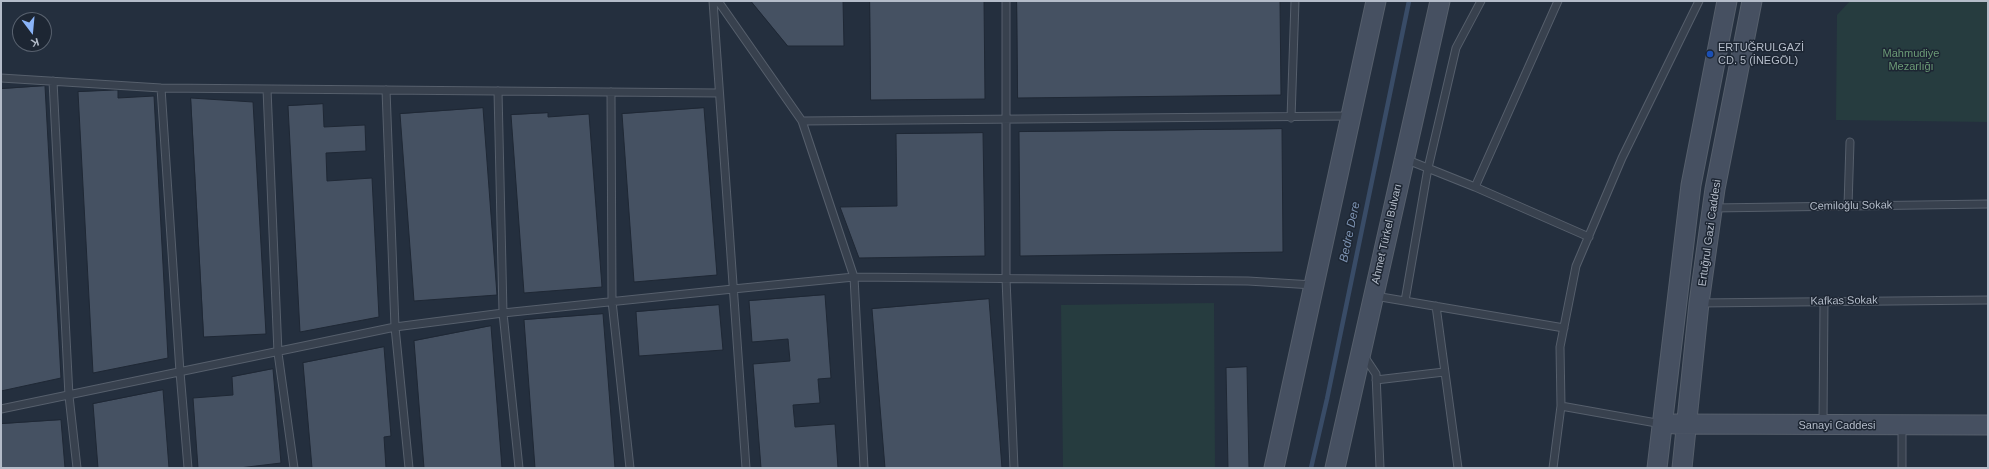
<!DOCTYPE html>
<meta charset="utf-8">
<style>
body{margin:0}
#map{position:relative;width:1989px;height:469px;overflow:hidden;background:#242f3e;font-family:Helvetica,sans-serif}
canvas{display:block}
.frame{position:absolute;inset:0;border:2px solid #b4bcc9;pointer-events:none}
.north{position:absolute;left:12px;top:12px;width:40px;height:40px;box-sizing:border-box;background:#1d2633;border:1px solid #59626f;border-radius:50%;rotate:164deg;font-size:11px;font-weight:700;line-height:16px;text-align:center;color:#b4bcc9}
.north::after{content:'';display:block;margin:auto;width:14px;height:18px;background:#8ab4f8;clip-path:polygon(50% 0,100% 100%,50% 72%,0 100%)}
</style>
<div id="map">
<canvas width="1989" height="469"></canvas>
<div class="frame"></div>
<div class="north">K</div>
</div>
<script>
const g = document.querySelector('canvas').getContext('2d');
g.lineJoin = 'round';
function paint(path, color) { g.fillStyle = color; g.fill(path, 'evenodd'); }
function strokePath(path, color, width, dash) { g.strokeStyle = color; g.lineWidth = width; g.lineCap = dash ? 'butt' : 'round'; g.setLineDash(dash || []); g.stroke(path); }
function label(font, color, halo, rows, align = 'center') {
  g.font = font + ' Helvetica,sans-serif'; g.lineWidth = 3; g.setLineDash([]); g.textBaseline = 'middle'; g.strokeStyle = halo; g.fillStyle = color; for (const [text, x, y, turn = 0] of rows) {
    g.save(); g.translate(x, y); g.rotate((+turn || 0) * Math.PI / 180); g.textAlign = isNaN(turn) ? turn : align; if (halo) g.strokeText(text, 0, 0); g.fillText(text, 0, 0); g.restore();
  }
}
const green = new Path2D(`
 M1850,1H1988V122L1836,120L1837,15Z
 M1214,303L1215,468H1063L1061,305Z`);
const stream = new Path2D(`
 M1311,468L1327,399L1409,1`);
const building = new Path2D(`
 M751,1H843L844,46H788Z
 M870,1H984L985,99L871,100Z
 M1017,1H1280L1281,95L1018,98Z
 M45,86L61,378L1,391V89Z
 M115,90H118V98L154,96L168,358L93,373L78,92Z
 M191,98L253,102L266,334L204,337Z
 M323,104L324,127L365,125L366,151L326,153L327,181L372,178L379,317L300,332L288,106Z
 M483,108L497,295L414,301L400,114Z
 M704,108L717,275L634,282L622,114Z
 M548,113V117L589,114L602,287L524,293L511,115Z
 M1282,129L1283,252L1020,256L1019,132Z
 M983,133L985,256L859,258L840,207L897,206L896,134Z
 M825,295L831,378L818,379L820,403L793,405L795,427L835,424L838,468H761L753,364L790,361L788,339L752,342L749,301Z
 M989,299L1002,468H885L872,309Z
 M719,305L723,350L639,356L636,312Z
 M603,314L615,468H535L524,320Z
 M491,326L502,468H424L414,341Z
 M384,347L391,436L384,437L386,468H312L303,363Z
 M1247,367L1249,468H1228L1226,368Z
 M273,369L281,463L239,468H198L193,398L233,395L232,377Z
 M163,390L169,468H98L93,404Z
 M61,420L65,468H1V424Z`);
const lane = new Path2D(`
 M713,1L746,468
 M718,1L802,121L854,277L864,468
 M1006,1V279L1014,468
 M1,78L161,88L719,93
 M53,81L69,396L77,468
 M161,88L180,372L188,468
 M267,89L278,353L294,468
 M386,90L395,327L409,468
 M498,91L503,313L519,468
 M611,92L612,301L630,468
 M1291,118L1295,1
 M802,121L1350,116
 M1405,159L1475,187L1589,237
 M1475,187L1558,1
 M1848,206L1850,142
 M1713,208L1988,204
 M1375,296L1564,328
 M1405,301L1428,168L1456,48L1481,1
 M1699,303L1988,300
 M1436,306L1458,468
 M1364,356L1376,374L1380,468
 M1376,380L1444,372
 M1561,406L1662,424
 M1,409L395,327L503,313L733,289L854,277L1248,281L1313,285
 M1823,423L1824,302
 M1902,426V468
 M1553,468L1561,406L1560,347L1576,266L1622,158L1699,1`);
const secondary = new Path2D(`
 M1675,424L1988,425
 M1274,468L1376,1
 M1335,468L1440,1
 M1657,468L1691,185L1727,1
 M1682,468L1699,303L1715,189L1752,1`);
const markers = [
 [1710,54,4,"#1a4fb4"]
];
const poiNames = [
 ["ERTUĞRULGAZİ",1718,48],
 ["CD. 5 (İNEGÖL)",1718,61]
];
const parkNames = [
 ["Mahmudiye",1911,54],
 ["Mezarlığı",1911,67]
];
const streetNames = [
 ["Cemiloğlu Sokak",1851,206,-1],
 ["Ertuğrul Gazi Caddesi",1710,233,-82],
 ["Ahmet Türkel Bulvarı",1387,234,-77],
 ["Kafkas Sokak",1844,301,-1],
 ["Sanayi Caddesi",1837,426]
];
const waterNames = [
 ["Bedre Dere",1350,232,-78]
];
paint(green, '#263c3f');
strokePath(stream, '#394c67', 4.5);
paint(building, '#455162');
strokePath(building, '#1f2835', 1);
strokePath(lane, '#565f6c', 9);
strokePath(secondary, '#565f6c', 21);
strokePath(lane, '#38414e', 7);
strokePath(secondary, '#465061', 19);
for (const [x, y, r, color] of markers) { const dot = new Path2D(); dot.arc(x, y, r, 0, 2 * Math.PI); g.fillStyle = color; g.fill(dot); strokePath(dot, '#1d2633', 1.5); }
label('11px', '#b4bcc9', '#1d2633', poiNames, 'left');
label('11px', '#6b9a76', '#1d2633', parkNames);
label('11px', '#b4bcc9', '#1d2633', streetNames);
label('italic 12px', '#7c92b1', '#1d2633', waterNames);
</script>
